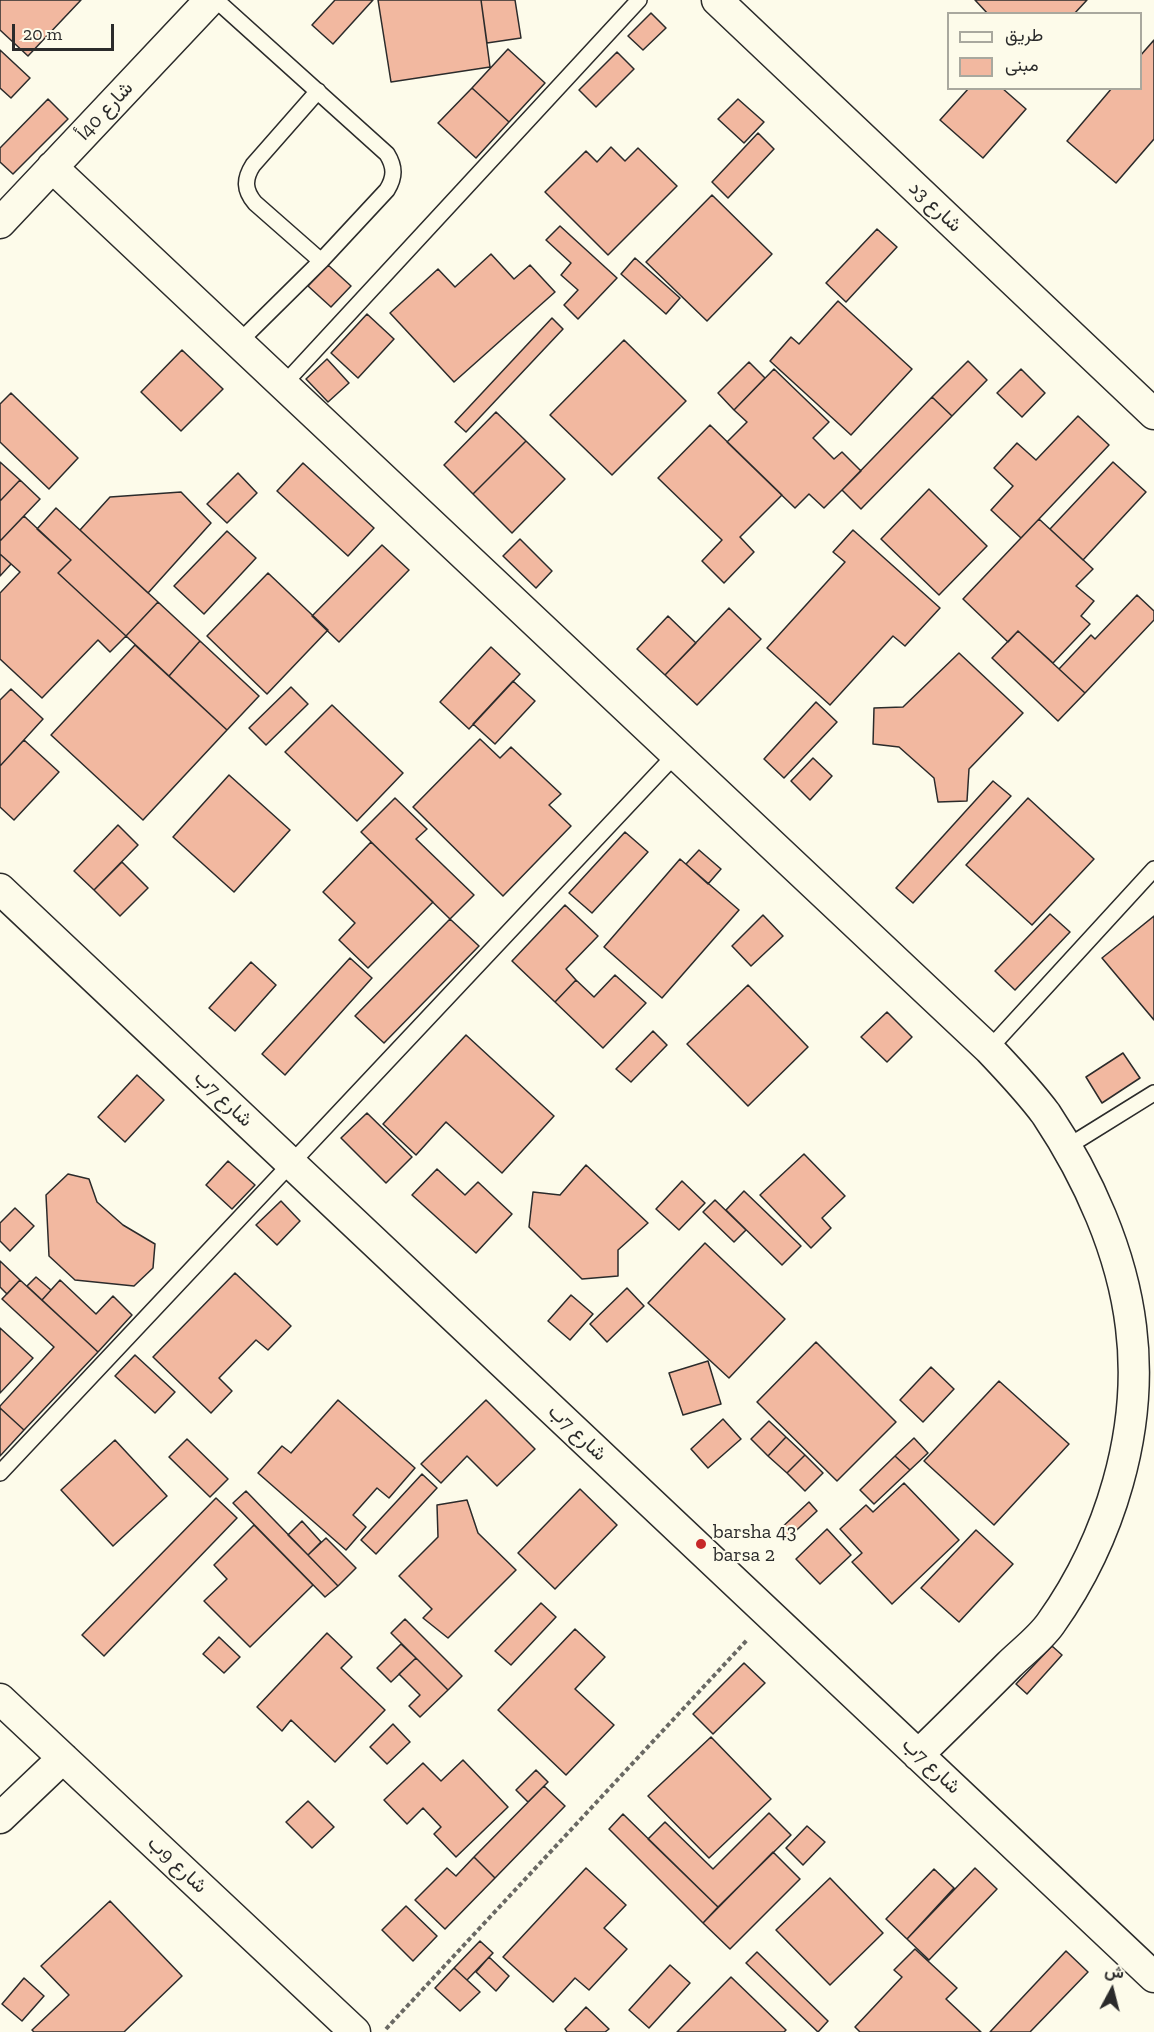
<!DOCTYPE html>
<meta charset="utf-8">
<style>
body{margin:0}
#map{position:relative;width:1154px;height:2032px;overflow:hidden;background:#fdfbea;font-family:"Zilla Slab",Vazirmatn,serif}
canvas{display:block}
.legend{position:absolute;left:947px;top:12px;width:195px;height:78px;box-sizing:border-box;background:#fdfbea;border:2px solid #a9a89e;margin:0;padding:8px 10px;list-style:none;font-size:18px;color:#2b2b2b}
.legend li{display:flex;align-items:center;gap:12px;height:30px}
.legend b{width:30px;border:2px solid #a9a89e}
.north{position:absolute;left:1082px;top:1960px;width:60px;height:60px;-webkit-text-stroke:4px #fdfbea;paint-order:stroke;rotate:7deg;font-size:16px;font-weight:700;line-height:24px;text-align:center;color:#2b2b2b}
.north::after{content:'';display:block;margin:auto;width:21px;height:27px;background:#2b2b2b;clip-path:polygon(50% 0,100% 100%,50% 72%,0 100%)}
.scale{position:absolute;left:12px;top:24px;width:102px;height:27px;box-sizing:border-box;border:3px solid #2b2b2b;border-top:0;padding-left:8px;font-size:18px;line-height:21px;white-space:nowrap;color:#2b2b2b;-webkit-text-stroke:4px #fdfbea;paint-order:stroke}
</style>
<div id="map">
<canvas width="1154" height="2032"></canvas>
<ul class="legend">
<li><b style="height:8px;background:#fdfbea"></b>طريق</li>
<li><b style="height:16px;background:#f2b8a0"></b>مبنى</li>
</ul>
<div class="north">ش</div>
<div class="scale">20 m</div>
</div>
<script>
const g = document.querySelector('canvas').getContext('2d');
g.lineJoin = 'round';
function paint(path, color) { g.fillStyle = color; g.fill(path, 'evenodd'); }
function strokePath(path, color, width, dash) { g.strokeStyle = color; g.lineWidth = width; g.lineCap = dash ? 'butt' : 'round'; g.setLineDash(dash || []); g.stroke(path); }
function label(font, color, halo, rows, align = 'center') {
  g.font = font + ' "Zilla Slab",Vazirmatn,serif'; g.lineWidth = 4.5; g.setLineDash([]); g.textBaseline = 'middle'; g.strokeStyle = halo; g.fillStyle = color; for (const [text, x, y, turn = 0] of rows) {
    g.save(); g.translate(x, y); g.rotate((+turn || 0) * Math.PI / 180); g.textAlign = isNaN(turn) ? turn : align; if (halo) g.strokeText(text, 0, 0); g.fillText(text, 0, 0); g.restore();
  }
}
const building = new Path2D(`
 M0,0H81L28,56L0,30Z
 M335,0H373L333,44L312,25Z
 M378,0H481L490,67L391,82Z
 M481,0H515L521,38L487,43Z
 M975,0H1087L1074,14H988Z
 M651,13L666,28L643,50L628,36Z
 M1154,40V139L1116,183L1067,141L1112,88H1140V56Z
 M508,49L545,83L509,122L472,88Z
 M0,50L30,78L11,98L0,88Z
 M617,52L634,69L596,107L579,90Z
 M472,88L509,122L476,158L438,123Z
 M969,88H1002L1026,109L983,158L940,120Z
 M48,99L68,119L13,174L0,162V148Z
 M738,99L764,122L744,143L718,119Z
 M758,133L774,149L728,198L712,182Z
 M611,147L625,161L638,148L677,186L608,255L545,192L586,151L597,162Z
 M712,195L772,254L707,321L646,262Z
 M560,226L617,278L578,319L564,305L578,290L561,275L571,263L546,240Z
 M877,229L897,247L846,302L826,283Z
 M491,254L514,279L530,265L555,292L454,382L390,313L438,269L455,287Z
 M635,258L680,298L666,314L621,274Z
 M328,265L351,286L331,307L308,286Z
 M838,301L912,369L851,435L770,361L791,337L799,344Z
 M367,314L394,339L358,378L331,353Z
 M552,318L563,329L466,432L455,422Z
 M624,340L686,401L612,475L550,415Z
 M182,350L223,389L181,431L141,392Z
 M327,359L349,383L328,402L306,379Z
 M968,361L987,380L952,416L932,397Z
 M749,362L765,378L734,410L718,393Z
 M774,369L829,422L813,438L834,459L842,452L861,471L824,508L809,494L795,508L727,442L747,422L734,410Z
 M1021,369L1045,393L1022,417L997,393Z
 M11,393L78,458L49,489L0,442V404Z
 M932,397L952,416L861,509L842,490Z
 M496,412L526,441L473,494L444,465Z
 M1078,416L1109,445L1021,538L991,510L1013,486L994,468L1017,443L1036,460Z
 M710,425L782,495L740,537L754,552L724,583L702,561L722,540L658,478Z
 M526,441L565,479L512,533L473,494Z
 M0,462L20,480L0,501Z
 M1113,462L1146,492L1083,560L1050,529Z
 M303,463L374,528L348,556L277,491Z
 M238,473L257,493L227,523L207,504Z
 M20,480L40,499L0,541V501Z
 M929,489L987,546L939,595L881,539Z
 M181,492L211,523L148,593L80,530L110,497Z
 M56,508L158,602L126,636L58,573L71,560L37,529Z
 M24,516L71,560L58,573L126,636L110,652L98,640L42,698L0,659V593L20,572L0,554V541Z
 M1039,519L1093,569L1076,586L1094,601L1081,616L1090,624L1053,663L1018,631L1008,642L963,599Z
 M853,530L940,608L905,646L893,636L830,705L767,648L845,562L833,552Z
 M227,531L256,558L204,614L174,586Z
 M520,539L552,571L536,588L503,556Z
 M382,545L409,570L339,642L312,616Z
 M0,554L11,564L0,576Z
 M268,573L328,630L267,694L207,636Z
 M1137,595L1154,611V620L1085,693L1059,669L1091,635L1095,639Z
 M158,602L200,641L169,676L126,636Z
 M729,608L761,639L697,705L665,675Z
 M668,616L696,643L665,675L637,649Z
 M1018,631L1085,693L1058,721L992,658Z
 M200,641L259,696L227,730L169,676Z
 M135,645L227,730L143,820L51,735Z
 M491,647L520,674L469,729L440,702Z
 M959,653L1023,713L969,769L967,801L938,802L934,778L899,747L873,744L874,708L903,707Z
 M513,681L535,701L495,744L473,724Z
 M291,687L308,704L266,745L249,728Z
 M11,689L43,719L0,766V700Z
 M816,702L837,722L784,778L764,759Z
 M332,705L403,773L357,821L285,752Z
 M480,739L500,758L511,747L561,794L549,805L571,826L503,896L413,807Z
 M24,740L59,772L14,820L0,807V766Z
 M813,758L832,776L810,800L791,781Z
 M229,775L290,830L234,892L173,837Z
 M993,781L1011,796L913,903L896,888Z
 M395,798L427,829L416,839L474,895L450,919L361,832Z
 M1028,798L1094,859L1032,925L966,865Z
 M118,825L138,845L94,890L74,871Z
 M625,832L648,852L592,913L569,893Z
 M371,842L433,902L368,968L339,940L355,923L323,892Z
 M699,850L721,869L708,884L686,864Z
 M680,859L739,910L662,998L604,947Z
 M122,862L148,888L120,916L94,890Z
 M565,905L598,936L566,969L576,980L555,1002L512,961Z
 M1050,914L1070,932L1015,990L995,971Z
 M763,915L783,936L751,966L732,946Z
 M1154,916V1020L1102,958Z
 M450,919L479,946L384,1043L355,1016Z
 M350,958L372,978L285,1075L262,1054Z
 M251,962L276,985L235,1031L209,1008Z
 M615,975L646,1003L603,1048L555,1002L576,980L594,997Z
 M748,985L808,1047L748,1106L687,1044Z
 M887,1012L912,1037L887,1062L861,1037Z
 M653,1031L667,1045L631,1082L616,1069Z
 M466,1035L554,1116L502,1173L446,1122L416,1155L383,1124Z
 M1123,1053L1140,1078L1102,1103L1086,1077Z
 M137,1075L164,1100L125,1142L98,1117Z
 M367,1113L412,1157L386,1183L341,1138Z
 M804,1154L845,1196L822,1218L831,1228L811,1248L760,1195Z
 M228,1161L255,1185L232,1209L206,1185Z
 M586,1165L648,1223L618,1250V1276L582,1279L529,1227L533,1192L560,1195Z
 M437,1169L465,1195L478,1182L512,1214L476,1253L412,1195Z
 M68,1174L89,1179L97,1202L123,1225L155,1244L153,1268L134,1286L75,1280L49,1256L46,1195Z
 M682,1181L705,1203L679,1230L656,1209Z
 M744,1191L801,1246L782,1265L726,1210Z
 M715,1200L746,1230L734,1242L703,1212Z
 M281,1201L300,1221L277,1245L256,1225Z
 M15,1208L34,1226L10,1251L0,1241V1223Z
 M705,1243L785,1319L729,1378L648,1303Z
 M0,1261L20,1280L7,1294L0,1287Z
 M235,1273L291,1326L268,1350L256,1340L219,1378L232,1391L211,1413L153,1357Z
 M36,1277L51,1290L42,1300L27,1286Z
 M20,1280L98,1352L24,1430L0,1408V1406L54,1347L2,1299Z
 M60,1280L96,1314L113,1296L132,1315L98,1352L42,1300Z
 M627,1288L644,1306L607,1342L590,1324Z
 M571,1295L593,1314L570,1340L548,1321Z
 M0,1328L33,1358L0,1393Z
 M816,1342L896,1422L837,1481L757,1402Z
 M135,1355L175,1392L155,1413L115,1376Z
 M708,1361L721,1404L683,1415L669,1373Z
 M931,1367L954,1389L923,1422L900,1400Z
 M999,1381L1069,1444L994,1525L924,1461Z
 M338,1400L415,1468L389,1498L377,1488L353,1515L366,1527L346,1550L258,1473L282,1446L291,1453Z
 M486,1400L535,1449L497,1486L467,1456L441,1483L421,1464Z
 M0,1408L24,1430L0,1456Z
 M723,1419L741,1439L708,1468L691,1449Z
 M769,1421L786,1437L768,1456L751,1439Z
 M786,1437L805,1455L787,1473L768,1456Z
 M914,1438L928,1453L910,1470L895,1456Z
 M187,1439L228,1479L210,1497L169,1457Z
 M115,1440L167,1496L113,1546L61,1490Z
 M805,1455L823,1473L805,1491L787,1473Z
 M895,1456L910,1470L874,1504L860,1490Z
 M422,1474L437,1488L376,1554L361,1540Z
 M904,1483L959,1540L892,1604L852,1562L862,1553L840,1529L866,1505L873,1512Z
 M580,1489L617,1525L555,1589L518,1553Z
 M246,1491L338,1586L325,1597L233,1503Z
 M216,1498L237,1518L104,1656L82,1635Z
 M467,1500L478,1533L516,1570L448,1638L423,1618L432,1609L399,1576L438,1537L437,1505Z
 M809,1502L817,1511L786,1540L778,1531Z
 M302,1521L321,1542L308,1555L288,1535Z
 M254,1525L313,1585L250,1647L204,1601L227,1579L214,1565Z
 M827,1529L851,1555L820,1584L796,1559Z
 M976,1530L1013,1564L959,1622L921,1588Z
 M326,1538L356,1568L338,1586L308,1555Z
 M541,1603L556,1617L511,1665L495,1651Z
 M405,1619L462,1676L448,1690L391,1633Z
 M575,1629L605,1657L575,1689L614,1725L566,1775L498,1710Z
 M327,1633L352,1657L341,1668L385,1710L335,1762L291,1720L282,1731L257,1707Z
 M219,1637L240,1657L224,1673L203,1654Z
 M401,1644L416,1658L391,1682L377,1668Z
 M1052,1646L1062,1655L1027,1694L1016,1684Z
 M416,1658L448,1690L420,1717L409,1706L420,1695L399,1674Z
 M744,1663L765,1683L713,1734L693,1714Z
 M393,1724L410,1742L387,1764L370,1747Z
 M711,1737L771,1799L709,1858L648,1796Z
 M463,1760L508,1807L456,1857L434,1834L441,1827L423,1808L407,1824L384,1800L423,1763L441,1781Z
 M536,1770L548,1782L528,1802L516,1790Z
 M544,1786L565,1806L495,1878L474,1857Z
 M308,1801L334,1827L312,1848L286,1822Z
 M769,1813L791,1835L718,1907L648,1839L665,1822L713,1869Z
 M623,1814L718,1907L703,1923L609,1829Z
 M807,1826L825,1842L803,1865L786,1848Z
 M773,1852L800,1879L730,1949L703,1923Z
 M474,1857L495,1878L445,1929L415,1900L447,1868L456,1876Z
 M586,1868L626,1905L604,1928L627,1949L589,1990L575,1978L553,2002L503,1957Z
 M975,1868L997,1889L929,1960L907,1939Z
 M934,1869L954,1888L907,1939L886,1919Z
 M830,1878L883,1933L830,1985L776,1930Z
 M110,1901L182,1976L124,2032H34L32,2030L69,1995L41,1966Z
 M406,1906L437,1936L413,1961L382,1930Z
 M480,1941L493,1953L467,1980L454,1968Z
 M915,1949L957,1988L946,1999L981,2032H860L855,2027L902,1977L894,1970Z
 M1066,1951L1088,1972L1030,2032H990Z
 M757,1952L828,2021L818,2032L746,1963Z
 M489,1957L509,1976L496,1991L476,1972Z
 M670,1965L690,1983L649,2028L629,2010Z
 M454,1968L480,1992L460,2011L435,1988Z
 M731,1977L786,2030L784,2032H677Z
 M24,1978L44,1996L22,2021L2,2004Z
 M586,2007L609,2029L605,2032H567L565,2029Z`);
const path = new Path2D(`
 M386,2029L748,1639`);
const lane = new Path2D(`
 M216,0L387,154C395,167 395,177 387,190L321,261L239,342
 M318,91L253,165C244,179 244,190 255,203L321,261
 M284,384L639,0
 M989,1049L1154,869
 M1067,1147L1154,1093
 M0,1473L676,754`);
const street = new Path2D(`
 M717,0L1154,414
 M52,167L989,1049C1009,1070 1029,1091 1046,1114C1088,1177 1122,1252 1131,1327C1144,1430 1110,1540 1051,1623C1040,1639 1022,1652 1009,1665C979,1695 949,1725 918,1755
 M0,223L210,0
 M0,889L1154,1977
 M0,1699L355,2032
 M0,1818L63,1758`);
const markers = [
 [701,1544,6,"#c62828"]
];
const streetNames = [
 ["شارع 40أ",105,111,-47],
 ["شارع 3د",935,207,43],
 ["شارع 7ب",223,1099,43],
 ["شارع 7ب",577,1433,43],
 ["شارع 7ب",931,1766,43],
 ["شارع 9ب",177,1865,43]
];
const poiNames = [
 ["barsha 43",713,1532],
 ["barsa 2",713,1555]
];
paint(building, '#f2b8a0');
strokePath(building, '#2b2b2b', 1.5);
strokePath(lane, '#2b2b2b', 18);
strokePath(street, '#2b2b2b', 33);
strokePath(path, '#6a6964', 4, [4.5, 3]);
strokePath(lane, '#fdfbea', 15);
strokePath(street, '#fdfbea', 30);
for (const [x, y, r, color] of markers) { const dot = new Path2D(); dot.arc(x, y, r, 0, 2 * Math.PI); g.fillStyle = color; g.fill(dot); strokePath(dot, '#fdfbea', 2); }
label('20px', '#2b2b2b', '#fdfbea', streetNames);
label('20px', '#2b2b2b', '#fdfbea', poiNames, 'left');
</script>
